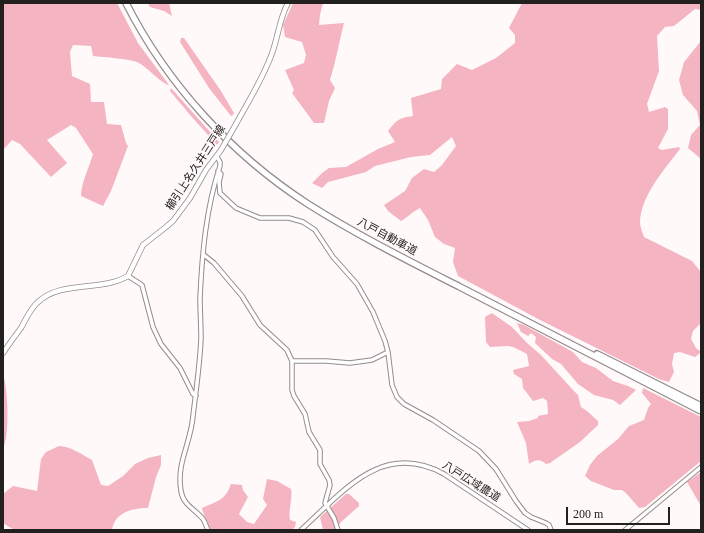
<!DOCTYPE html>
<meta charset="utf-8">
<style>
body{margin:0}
#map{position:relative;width:704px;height:533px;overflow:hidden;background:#fff9fa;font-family:"Times New Roman",serif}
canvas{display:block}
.frame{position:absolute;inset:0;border:4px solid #232020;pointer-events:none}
.scale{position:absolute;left:566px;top:507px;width:104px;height:18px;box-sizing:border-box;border:2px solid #232020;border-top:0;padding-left:5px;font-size:12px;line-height:14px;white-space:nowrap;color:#232020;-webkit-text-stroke:3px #fff9fa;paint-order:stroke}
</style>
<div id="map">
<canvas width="704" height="533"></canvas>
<div class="frame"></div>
<div class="scale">200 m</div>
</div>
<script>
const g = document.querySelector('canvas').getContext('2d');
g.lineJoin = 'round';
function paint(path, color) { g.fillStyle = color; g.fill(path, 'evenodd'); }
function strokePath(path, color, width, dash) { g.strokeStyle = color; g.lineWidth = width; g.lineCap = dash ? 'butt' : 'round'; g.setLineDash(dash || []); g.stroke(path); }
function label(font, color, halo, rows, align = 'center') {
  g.font = font + ' "Times New Roman","Noto Sans JP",serif'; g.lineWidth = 3; g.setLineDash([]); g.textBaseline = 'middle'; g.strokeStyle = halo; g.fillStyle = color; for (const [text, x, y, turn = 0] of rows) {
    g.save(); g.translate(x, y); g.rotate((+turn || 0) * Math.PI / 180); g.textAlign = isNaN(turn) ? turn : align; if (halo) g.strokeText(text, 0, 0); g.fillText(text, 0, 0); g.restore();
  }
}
const green = new Path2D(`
 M3,3H117L138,43L169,85C162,84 148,68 139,63C132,59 103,57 93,56L91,46L73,45L70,52L72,76L90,84L91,102H104L107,124L121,125L126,143L128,146L111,191L103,206L81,196C81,183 89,168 93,154L76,128L71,125L47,140L67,163L51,177L20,144L12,140L3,150Z
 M148,3H169L172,16L164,11L150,7Z
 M293,3H323L320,15L319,25L344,23C339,42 336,61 330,80L335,88L329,101L324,123H314L292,93L294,90L285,70L304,63L306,55L302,42L285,37L283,25Z
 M522,3H701V10L695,9L674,26L665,27L657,36L659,71L647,104L649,112L665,107L668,109V129L658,148L662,150L679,147L680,149C665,169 641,195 640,222C640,226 642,232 644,237L692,261L701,272V323L693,331L691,339L696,348L701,352L695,357L680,352L674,353L672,364L674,372L669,382L659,379L540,320L458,276L453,262L455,248L444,244L435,237L428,220L420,208C412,212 408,217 401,221L388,211L384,205L405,191L412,178L424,169L434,172L442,165L456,146L452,137L430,155L411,157L375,166L366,172L328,182L322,188L312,183L322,173L329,168L346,167L378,149L395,142L388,131C397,120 398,118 413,116L411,98L441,89L442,79L457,64L472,70L496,58L515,43V35L509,28Z
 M181,38H184L221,91L234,113L233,115L231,116L209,88L180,42Z
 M701,41V159L688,148L691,135L700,125L697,111L683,95L679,80L684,62Z
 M171,88L219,142L217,145L191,116L170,91Z
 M492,313L512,327L526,342L541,355L574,391L578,395L581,407L587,411L598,421V425L580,442L550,463L546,464C540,458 535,460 529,464L526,443L517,422L529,421L538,418V416L548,414L547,401L543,398L533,401L523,388L522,379L514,374L513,370L529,366L527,354C521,351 514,346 507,346C501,346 496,347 490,347L486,342L485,317Z
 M517,323L524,325L573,352L582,362L596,368L613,381L628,386L636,390L620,405L613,400L594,395L578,384L561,364L552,359L535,343L536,337L531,333L528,336L521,332Z
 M3,374C8,389 10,435 3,449Z
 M643,388L701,417V461L645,507L639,508L626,493L622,490H614L591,481L585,476L590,465L597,456L618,439L629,426L644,420L648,408L651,404L642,393Z
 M59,446C70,446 83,455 92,460L101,485L108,486L123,476L135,464L148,458L161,455V465L156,477L148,508C132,508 115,512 112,530H14L3,523V494L13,486L37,491L41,459L46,452Z
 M701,472V506L687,482Z
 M267,479L277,481L291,489C293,499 288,509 290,520L296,522L295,527L292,530H211C209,524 202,512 202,508C217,501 225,501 231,484L242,485L243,490L248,497L239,514L247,522L254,524L267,505L263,499Z
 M346,494H349L359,503V506L340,523L337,530H323L320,517Z`);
const minor = new Path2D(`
 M218,171L221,174L219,182L220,193L236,208L260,218H289L303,222L315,230L333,257L357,284L373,312L385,341L388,352L392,385L397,397L404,404L433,420L479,451L496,469L516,501L525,513L531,517L546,523L549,525L551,530
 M204,255L214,263L242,296L260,325L287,350L292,361V390L294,396L305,414L309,432L320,450V464L329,480L330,485L325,503L334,518L338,530
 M128,276L142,285L153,327L161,344L180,368L193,394L196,396
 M292,361H326L350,363L372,360L388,352
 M208,530C206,526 205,522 203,519C195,509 183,505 181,491C176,463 191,443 193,416C196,390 200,364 201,338C201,324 200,311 200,298C202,254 206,208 220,166V162L217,157
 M301,530C343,492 382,440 444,474L528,530
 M625,530L701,467`);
const major = new Path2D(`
 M236,124C248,102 262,80 271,56C278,39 279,19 288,3
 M3,353C9,344 15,336 21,328C26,319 30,309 38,302C61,280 101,292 128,276L143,245L166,227L173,221L190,198L206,170L221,150`);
const highway = new Path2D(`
 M126,3C167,84 232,155 308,204C357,235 409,261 460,287C540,329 621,369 701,411
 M597,354L701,406`);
const majorBridge = new Path2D(`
 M221,150L236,124`);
const streetNames = [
 ["櫛引上名久井三戸線",196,168,-57],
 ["八戸自動車道",387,237,28],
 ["八戸広域農道",471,482,32]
];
paint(green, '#f5b4c1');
strokePath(minor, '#948b8c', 5.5);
strokePath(major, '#948b8c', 6);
strokePath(highway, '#948b8c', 8);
strokePath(minor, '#fff', 3.5);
strokePath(major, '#fff', 4.5);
strokePath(highway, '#fff', 5.5);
strokePath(majorBridge, '#948b8c', 6, []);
strokePath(majorBridge, '#fff', 4.5);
label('11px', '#232020', '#fff9fa', streetNames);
</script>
